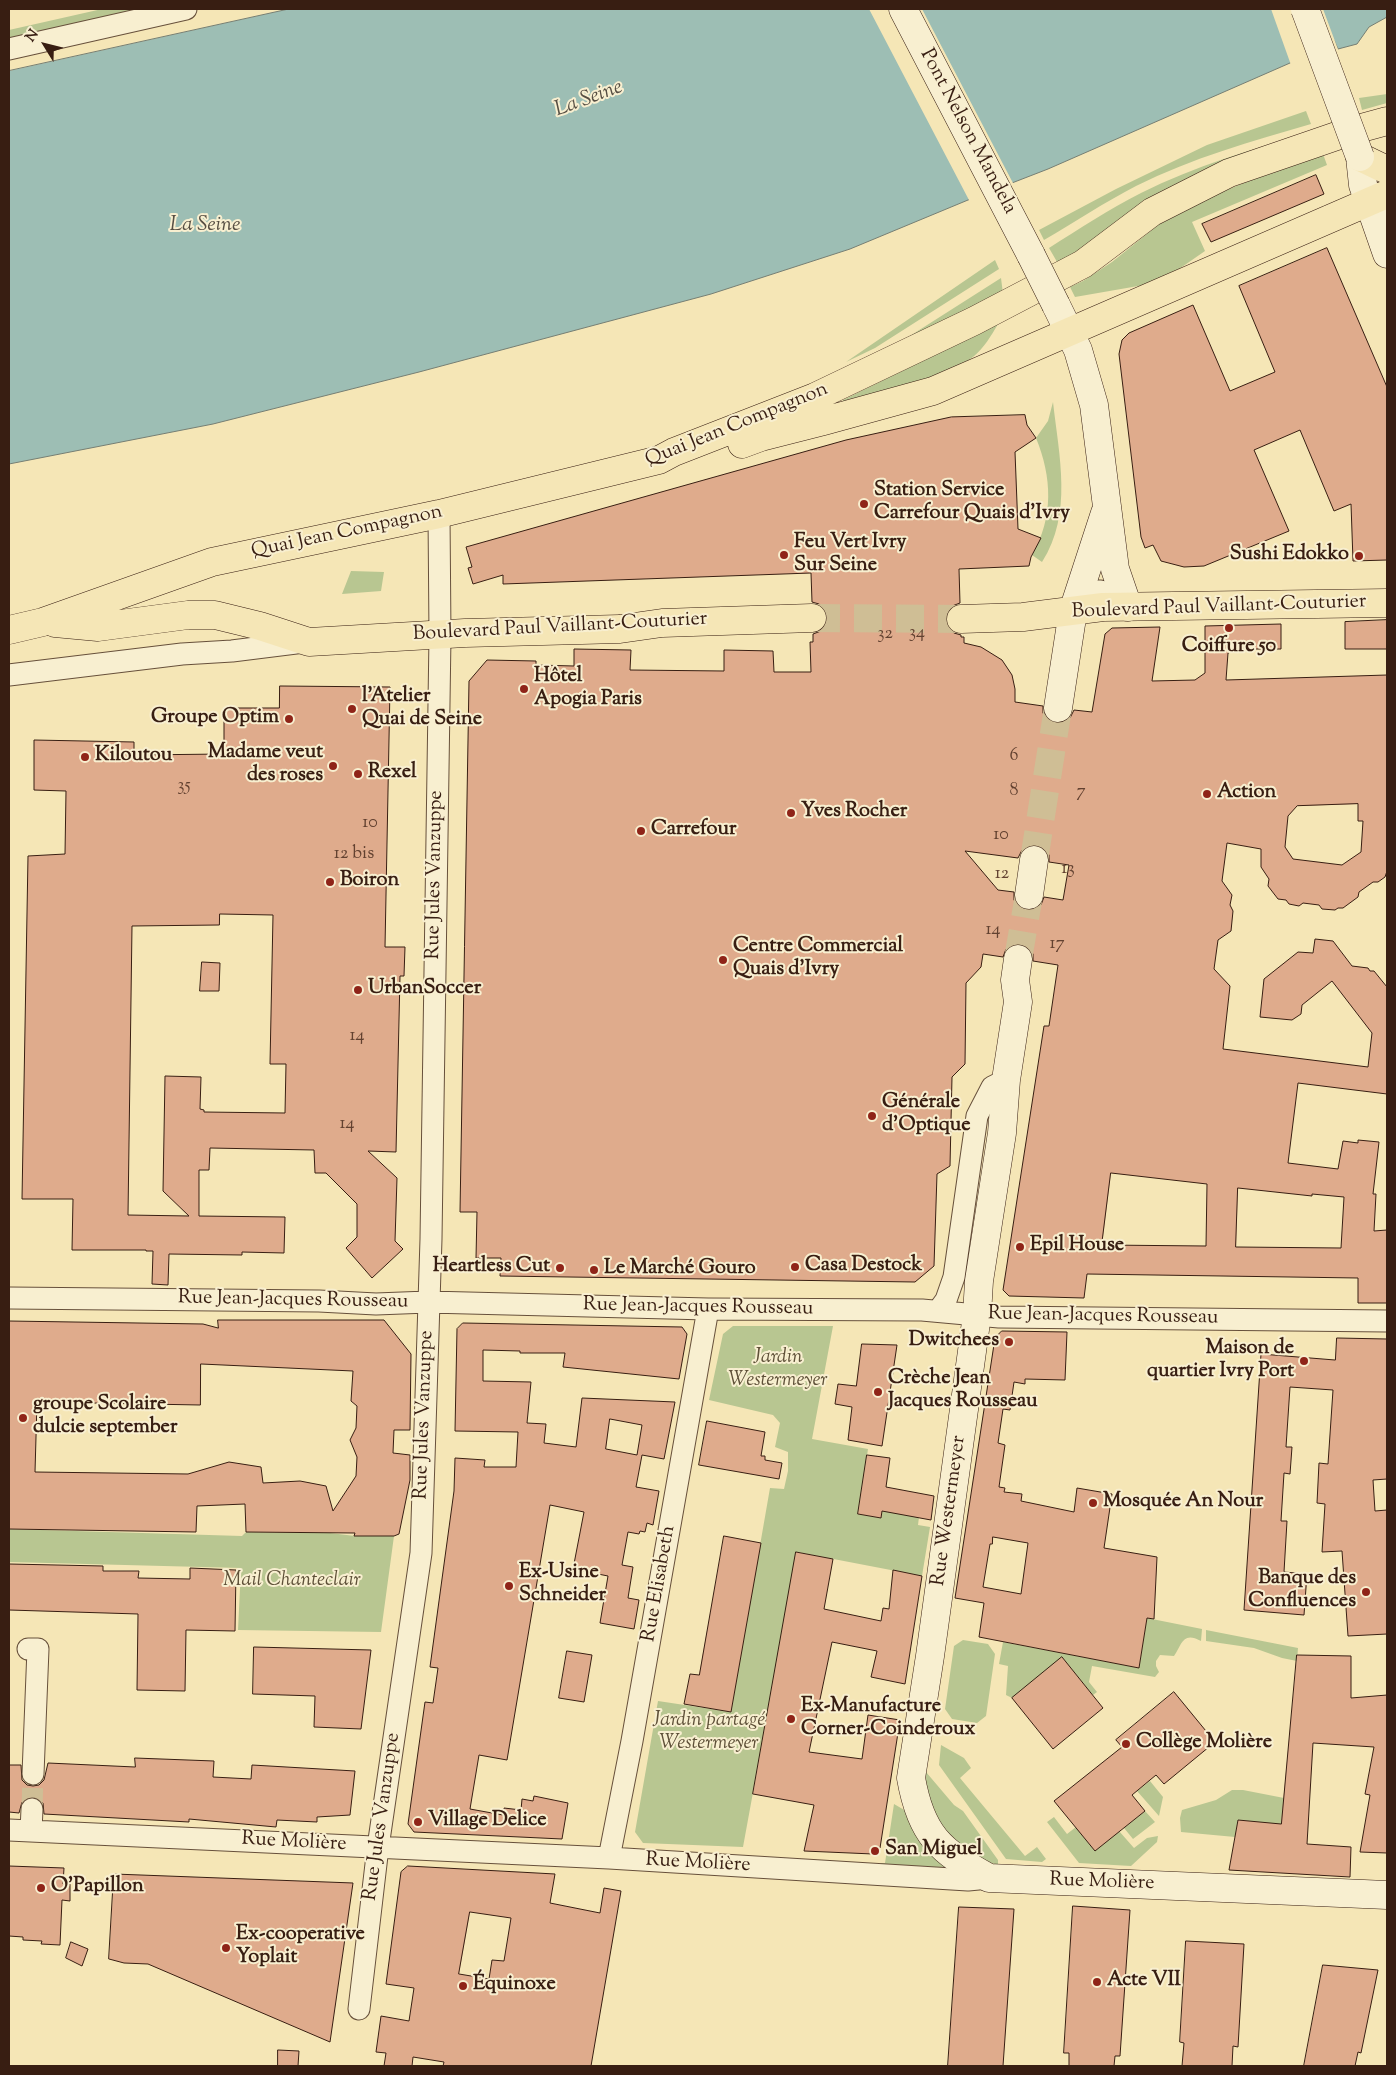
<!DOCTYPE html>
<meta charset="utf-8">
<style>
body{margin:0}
#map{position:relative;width:1396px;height:2075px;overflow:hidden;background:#f5e6b6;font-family:"Sorts Mill Goudy",serif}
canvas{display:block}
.frame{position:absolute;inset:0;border:10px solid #381e12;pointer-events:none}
.north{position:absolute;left:20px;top:20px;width:50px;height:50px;-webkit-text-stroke:4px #f8efd0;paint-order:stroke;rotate:306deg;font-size:14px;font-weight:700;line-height:20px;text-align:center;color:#381e12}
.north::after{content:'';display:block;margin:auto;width:18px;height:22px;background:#381e12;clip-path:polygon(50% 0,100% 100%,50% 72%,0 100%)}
</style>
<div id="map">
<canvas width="1396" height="2075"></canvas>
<div class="frame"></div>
<div class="north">N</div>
</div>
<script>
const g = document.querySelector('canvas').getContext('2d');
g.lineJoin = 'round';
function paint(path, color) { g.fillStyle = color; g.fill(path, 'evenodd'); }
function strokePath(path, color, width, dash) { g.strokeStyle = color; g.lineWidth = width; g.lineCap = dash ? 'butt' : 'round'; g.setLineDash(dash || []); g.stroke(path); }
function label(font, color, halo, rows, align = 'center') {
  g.font = font + ' "Sorts Mill Goudy",serif'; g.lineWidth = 4; g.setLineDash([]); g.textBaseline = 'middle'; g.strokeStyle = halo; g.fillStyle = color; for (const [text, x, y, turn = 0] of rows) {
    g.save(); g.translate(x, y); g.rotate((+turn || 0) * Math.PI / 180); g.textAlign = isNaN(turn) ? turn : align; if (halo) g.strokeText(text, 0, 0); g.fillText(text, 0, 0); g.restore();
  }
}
const green = new Path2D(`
 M102,9H169L9,45V30Z
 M1387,94V103L1362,110L1359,98Z
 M1306,111L1311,124C1252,141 1192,158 1136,186C1105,202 1075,222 1044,240L1039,230L1116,189L1207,145Z
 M1310,132L1060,267L1049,248C1079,229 1109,209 1141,193C1195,166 1253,149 1310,132Z
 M1323,154L1327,165L1192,222L1205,251L1179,269L1144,285L1075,297L1070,287L1083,281L1112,262L1173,213L1248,181Z
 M995,260L999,269L875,348L846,362Z
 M1001,278L1003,294L880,355Z
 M998,324C991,336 984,348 973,357C941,382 882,392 844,404L843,400Z
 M1053,402C1059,456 1073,514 1042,562L1032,555C1054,517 1052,477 1036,438L1048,421Z
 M351,571L384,572L381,591L342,594Z
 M733,1326H833L812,1439L868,1449L858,1514L881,1518L883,1506L919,1517L918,1525L930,1527L922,1576L797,1552L743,1847L643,1843L635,1832L658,1701L731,1712L770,1488L784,1489L788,1471V1452L775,1447L780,1423L773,1415L709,1400L723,1334Z
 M9,1529L242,1536L246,1532L330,1533L355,1536H394L381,1632L238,1630L241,1568L9,1562Z
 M1147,1618L1202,1629L1201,1641C1182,1631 1182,1645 1174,1656L1160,1655L1156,1661V1666L1159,1672L1155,1677L1092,1666L1089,1682L1097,1692L1093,1695L1062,1658L1012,1698L1006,1695L1008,1666L999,1664L1003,1642L1139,1668Z
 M1206,1630L1298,1648L1297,1661L1282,1658L1254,1648L1206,1641Z
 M963,1640L988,1644L995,1654L986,1716L977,1723L952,1719L945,1709L954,1646Z
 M941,1745L964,1758L971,1768L960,1778L1025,1856L1037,1847L1046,1859L1042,1862L1006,1859L939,1765Z
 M926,1772L954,1805L963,1811L998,1860V1865L970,1856L943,1833L925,1792Z
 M1150,1781L1163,1797L1159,1816L1137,1791Z
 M1232,1790H1243L1284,1798L1279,1844L1254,1822L1238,1820L1235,1837L1181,1832L1180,1818L1182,1810L1216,1800Z
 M894,1804L906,1811C912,1838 932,1858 953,1873L883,1868L881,1863H885Z
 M1145,1811L1155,1822L1133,1839L1124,1828Z
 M1054,1817L1067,1834L1076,1827L1095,1851L1119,1831L1134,1848L1147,1838L1158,1836L1157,1842L1131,1866L1079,1863L1047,1822Z`);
const water = new Path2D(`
 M289,9H1387V17L1369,27L1357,44L1338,49L1334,40L1290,63L1048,169L968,200L850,249L711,294L419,372L213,424L9,464V71Z`);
const pier = new Path2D(`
 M869,9H922L1014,185L970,202Z
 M1271,9H1323L1339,52L1336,51L1333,43L1291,65Z`);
const building = new Path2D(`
 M1316,175L1324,194L1211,242L1202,224Z
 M1327,248L1387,387V560L1353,561L1351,504L1334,511L1300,430L1254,450L1289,531L1204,566L1184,567L1161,561L1153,545L1145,548L1141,537L1119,354L1122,340L1129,333L1193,305L1230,391L1275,372L1239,286Z
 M1025,415L1027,425L1036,438L1015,452L1018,529L1041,538L1031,557L1029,566L959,569L960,603L952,606L947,612L945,619L948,628L954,633L961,635V637H964V643L981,647L1002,660L1012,675L1015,689V702L1043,706V713L1048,720L1056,723L1064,722L1070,718L1074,710L1092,712L1105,634L1112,628L1160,627L1152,681L1195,680L1205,673V626L1281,624V649H1241L1228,653L1226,680L1387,675V871L1385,877L1378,882H1373L1359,892L1358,897L1343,908H1338L1335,910L1322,909L1319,905L1303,903L1299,906L1289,904L1286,900L1278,899L1268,886L1269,879L1261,867V849L1227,843L1222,881L1232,895L1230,905L1233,911L1231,931L1218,940L1214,969L1230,986L1223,1049L1368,1067L1372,1033L1332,981L1302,1005L1301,1014L1292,1020L1260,1017L1264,979L1298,952L1313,953L1315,939L1333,941L1352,966L1368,968L1370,971H1374L1387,987V1094L1298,1083L1288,1163L1338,1169L1343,1141L1358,1143V1140L1379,1142L1373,1194H1376L1374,1231L1387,1230V1303H1358V1278L1087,1274L1084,1298L1009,1296L1003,1290L1044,1026H1049L1058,965L1033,961V954L1028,947L1020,944H1013L1006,949L1003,957L983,954L981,967L966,983L965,1064L952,1077L950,1166L937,1174L934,1266L915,1282L500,1276L501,1258H476L477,1212H460L469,681L487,660L536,661V665L574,666V649L631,650L630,670L724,671V650L773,651L774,672H811L810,642H813V634L821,631L826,626L828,617L825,609L819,604L812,602L811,573L503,584V575L473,584L468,568L472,567L466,547L846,440L951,417ZM1358,804V821H1363L1361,852L1342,865L1293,859L1285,847L1288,816L1297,806ZM1036,845L1044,848L1049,855V862L1069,865L1063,900L1044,897L1041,905L1034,910H1027L1019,907L1014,900V892L998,890L965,851L1018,858L1022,850L1029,845ZM1111,1173L1207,1184L1206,1246L1102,1245ZM1238,1188L1312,1196V1194L1344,1197L1341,1248L1236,1247Z
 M1387,620V649H1345V622Z
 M280,686L390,687L385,947H405L404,976H400L396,1152L368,1151L397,1178L395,1241L403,1249L372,1278L346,1248L357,1237V1204L326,1173H315L314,1150L210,1148L209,1170H199V1216L285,1217L284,1253L242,1252V1255L169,1254L168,1285L152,1284L153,1251H146V1250H72L73,1199H22L28,856L65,854L66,791L34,790V740L134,742V755L224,754V708H279ZM220,914L273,915L270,1064H286L285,1113L204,1112V1110L200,1109L201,1077L165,1076L163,1191L189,1216L128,1215L132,926L219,925Z
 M202,962L220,963L219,991H200Z
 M218,1320H384L411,1354L410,1430H394L393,1453L410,1455V1480L399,1534L394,1536H354L355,1533L246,1532L245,1504L197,1506L196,1532L9,1529V1321L203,1324L218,1328ZM201,1364L353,1371L351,1401L357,1406L356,1428L350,1440L357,1457L356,1476L333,1511L326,1486L300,1481L263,1483L261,1467L229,1462L188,1474L35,1472L37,1402L200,1405Z
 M463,1323L682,1327L687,1334L679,1379L563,1367L565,1353H520V1351L483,1350V1381L531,1382L527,1423L546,1424L544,1443L576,1447L582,1398L675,1402L664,1459L642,1455L636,1487L659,1491L653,1525L647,1523L645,1532L640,1531L639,1534L628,1532L622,1565L633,1567L628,1598L639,1600L634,1629L600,1623L608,1576L573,1569L584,1512L550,1505L507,1760L479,1755L470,1809L503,1815L504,1808L521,1810L522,1799L533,1801L534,1796L568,1803L562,1839L414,1832L408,1824L425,1702L433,1703L438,1668L430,1667L454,1491L455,1458L485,1460L484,1467H516L518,1432L455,1431L457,1329ZM610,1419L642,1425L637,1455L606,1449Z
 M1002,1331L1067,1332L1065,1380L1025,1379V1384L1014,1382L1010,1410L1003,1409L998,1443L1005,1445L999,1487L1005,1488L1004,1492L1022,1494L1021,1501L1074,1512L1077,1488L1112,1494L1104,1548L1157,1557L1154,1619L1147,1618L1139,1668L979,1637L984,1603L955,1598L995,1338ZM993,1537L1028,1543L1021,1594L983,1587L990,1544H992Z
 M1337,1338L1387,1339V1479L1373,1480L1375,1511L1387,1510V1634L1348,1636L1342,1551L1322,1552L1325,1504L1317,1503L1319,1463L1328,1464L1333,1390L1290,1387L1286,1447H1292L1290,1474L1284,1473L1281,1521H1287L1284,1572L1307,1574L1304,1615L1244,1610L1261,1354L1335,1360Z
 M862,1344L897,1345L882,1446L848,1440L852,1407L835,1404L838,1384L856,1386Z
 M707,1421L765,1432L761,1456H765V1460L782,1463L779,1479L699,1465Z
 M867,1455L890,1458L886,1487L934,1496L931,1520L882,1511L881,1518L858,1514Z
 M724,1536L761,1543L731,1712L684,1704L690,1674L699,1675Z
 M796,1552L833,1559L824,1609L881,1621L883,1608L889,1609L893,1570L922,1576L905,1684L871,1677L877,1651L832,1642L809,1752L862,1759L868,1715L900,1720L880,1848L873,1854L804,1851L814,1805L753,1794Z
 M9,1564L103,1566V1571H139L138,1578L190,1579V1568L236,1570L235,1631L186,1630L185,1691L137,1690L138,1614L9,1610Z
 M254,1647L371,1650L361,1729L314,1727L315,1696L253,1694Z
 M567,1651L592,1655L584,1702L559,1698Z
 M1297,1655L1351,1656V1698L1387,1695V1853L1360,1852L1370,1795L1365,1794L1374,1747L1313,1743L1307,1844L1351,1847L1350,1877L1229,1870L1238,1820L1281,1824Z
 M1062,1657L1103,1708L1053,1749L1012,1698Z
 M1174,1692L1215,1742L1164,1784L1156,1775L1132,1795L1145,1811L1095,1851L1054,1801L1122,1747L1116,1740Z
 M135,1758L214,1761L213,1777L251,1779L252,1765L355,1771L350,1815L317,1817V1822L277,1820L276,1827L189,1819V1822L44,1814L43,1803L38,1798L32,1797L22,1802L19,1813L9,1812V1765H21L22,1780L27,1785L33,1786L39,1785L44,1780L48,1763L135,1767Z
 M9,1866L64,1868L63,1884H70V1901L62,1900L60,1945L41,1944L42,1941L23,1940V1937L9,1936Z
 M408,1866L555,1874L550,1903L600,1913L604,1888L621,1891L591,2066H443L444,2062L413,2057L412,2066H384L386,2053L376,2052L381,2016L409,2021L414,1988L386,1984L401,1872ZM470,1912L511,1918L504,1961L492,1960L489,1979L459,1974Z
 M114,1874L353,1883L330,2042L148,1964L124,1963L109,1959Z
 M1073,1906L1130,1910L1120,2056H1115L1114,2066H1069V2053H1064Z
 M959,1907L1014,1909L1003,2066H948Z
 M1186,1941L1244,1944L1238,2047L1233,2046L1232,2066H1182L1184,2043L1180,2042Z
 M71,1942L88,1949L82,1966L66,1958Z
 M1323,1965L1378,1970L1361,2053L1358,2052L1355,2066H1304Z
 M278,2050L299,2051L298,2066H278Z`);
const minorTunnel = new Path2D(`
 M32,1809L33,1774`);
const secondaryTunnel = new Path2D(`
 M1034,860L1058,708
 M1018,959L1029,895`);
const primaryTunnel = new Path2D(`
 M812,618L961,619`);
const minor = new Path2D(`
 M9,49L186,9
 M1081,591H1101
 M9,675L182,654L232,651L304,642
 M9,1298L319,1301L376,1304L428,1302L708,1309L922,1310L999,1317L1387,1321
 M938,1311L946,1300L954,1277L977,1116L992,1087L1006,1080
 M28,1649H38L33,1774
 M9,1830L609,1858L968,1880L989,1878
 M31,1831L32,1809
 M609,1858L632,1741L708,1309
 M359,2009L378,1847L421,1553L431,1239L440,636L439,514`);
const secondary = new Path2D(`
 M903,9L1031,255
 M1360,157L1363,185L1387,254
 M1056,305L1078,350L1094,405L1115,569L1128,607
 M1058,708L1073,611L1105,513
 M1029,895L1034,860
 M1018,959L1015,980L1018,1002L1006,1080L1002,1133L979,1281L977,1315L930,1656L911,1778C921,1835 940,1851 989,1878L1387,1895`);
const primary = new Path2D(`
 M1360,157L1387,170
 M742,444L761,437L824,421L933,391L1387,194
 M961,619L1023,617L1103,607L1387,603
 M55,623L98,627L188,615H215L260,626L309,642L465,633L620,629L662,623L812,618
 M9,630L43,622L212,562L439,514L659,460L674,452L815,397L974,321L1083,264L1152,212L1229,173L1354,130L1387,121`);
const secondaryBridge = new Path2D(`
 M1305,9L1360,157
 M1031,255L1056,305`);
const markers = [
 [864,504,5,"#8f2418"],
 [784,555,5,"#8f2418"],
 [1359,556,5,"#8f2418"],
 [1229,628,5,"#8f2418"],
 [524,689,5,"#8f2418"],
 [352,709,5,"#8f2418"],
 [289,719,5,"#8f2418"],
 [85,757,5,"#8f2418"],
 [333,766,5,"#8f2418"],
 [358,774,5,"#8f2418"],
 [1207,794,5,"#8f2418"],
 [791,813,5,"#8f2418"],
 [641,831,5,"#8f2418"],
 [330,882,5,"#8f2418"],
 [723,960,5,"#8f2418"],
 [358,990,5,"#8f2418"],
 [872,1116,5,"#8f2418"],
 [1020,1247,5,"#8f2418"],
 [795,1267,5,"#8f2418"],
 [560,1268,5,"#8f2418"],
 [594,1270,5,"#8f2418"],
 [1009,1342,5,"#8f2418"],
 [1304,1361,5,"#8f2418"],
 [878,1392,5,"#8f2418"],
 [23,1418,5,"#8f2418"],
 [1093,1503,5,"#8f2418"],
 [509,1586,5,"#8f2418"],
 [1366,1592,5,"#8f2418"],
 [791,1719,5,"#8f2418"],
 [1126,1744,5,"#8f2418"],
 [418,1822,5,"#8f2418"],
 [875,1851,5,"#8f2418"],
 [41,1888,5,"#8f2418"],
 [226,1948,5,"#8f2418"],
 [1097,1982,5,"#8f2418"],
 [463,1986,5,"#8f2418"]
];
const numberNames = [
 ["34",917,634],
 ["32",885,635],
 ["6",1014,757],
 ["35",184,787],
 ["8",1014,792],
 ["7",1081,793],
 ["10",370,824],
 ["10",1001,836],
 ["12 bis",354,855],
 ["13",1068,870],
 ["12",1002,875],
 ["14",993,931],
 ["17",1057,945],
 ["14",357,1037],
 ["14",347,1125]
];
const streetNames = [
 ["Pont Nelson Mandela",967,132,62],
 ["Quai Jean Compagnon",737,426,-22],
 ["Quai Jean Compagnon",347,533,-12],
 ["Boulevard Paul Vaillant-Couturier",1219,608,-2],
 ["Boulevard Paul Vaillant-Couturier",560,628,-3],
 ["Rue Jules Vanzuppe",436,875,-89],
 ["Rue Jean-Jacques Rousseau",293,1301,1],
 ["Rue Jean-Jacques Rousseau",698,1308,1],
 ["Rue Jean-Jacques Rousseau",1103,1317,1],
 ["Rue Jules Vanzuppe",425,1415,-88],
 ["Rue Westermeyer",950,1511,-82],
 ["Rue Elisabeth",660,1584,-80],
 ["Rue Jules Vanzuppe",383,1817,-82],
 ["Rue Molière",294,1843,3],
 ["Rue Molière",698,1864,3],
 ["Rue Molière",1102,1883,2]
];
const poiNames = [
 ["Station Service",874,492],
 ["Carrefour Quais d'Ivry",874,515],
 ["Feu Vert Ivry",794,544],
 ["Sur Seine",794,567],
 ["Sushi Edokko",1349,556,"right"],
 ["Coiffure 50",1229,648,"center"],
 ["Hôtel",534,678],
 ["Apogia Paris",534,701],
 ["l’Atelier",362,698],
 ["Quai de Seine",362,721],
 ["Groupe Optim",279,719,"right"],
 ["Madame veut",323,754,"right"],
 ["des roses",323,777,"right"],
 ["Kiloutou",95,757],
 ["Rexel",368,774],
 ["Action",1217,794],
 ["Yves Rocher",801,813],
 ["Carrefour",651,831],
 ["Boiron",340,882],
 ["Centre Commercial",733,948],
 ["Quais d'Ivry",733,971],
 ["UrbanSoccer",368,990],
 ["Générale",882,1104],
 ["d'Optique",882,1127],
 ["Epil House",1030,1247],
 ["Casa Destock",805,1267],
 ["Heartless Cut",550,1268,"right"],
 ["Le Marché Gouro",604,1270],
 ["Dwitchees",999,1342,"right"],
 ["Maison de",1294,1350,"right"],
 ["quartier Ivry Port",1294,1373,"right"],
 ["Crèche Jean",888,1380],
 ["Jacques Rousseau",888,1403],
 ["groupe Scolaire",33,1406],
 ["dulcie september",33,1429],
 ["Mosquée An Nour",1103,1503],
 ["Ex-Usine",519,1574],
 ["Schneider",519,1597],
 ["Banque des",1356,1580,"right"],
 ["Confluences",1356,1603,"right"],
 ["Ex-Manufacture",801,1708],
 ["Corner-Coinderoux",801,1731],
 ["Collège Molière",1136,1744],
 ["Village Delice",428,1822],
 ["San Miguel",885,1851],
 ["O'Papillon",51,1888],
 ["Ex-cooperative",236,1936],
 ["Yoplait",236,1959],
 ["Acte VII",1107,1982],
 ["Équinoxe",473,1986]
];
const parkNames = [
 ["Jardin",778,1359],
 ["Westermeyer",778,1382],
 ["Mail Chanteclair",292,1582],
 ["Jardin partagé",709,1722],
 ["Westermeyer",709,1745]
];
const waterNames = [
 ["La Seine",589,100,-20],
 ["La Seine",205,226]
];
paint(green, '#b8c691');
paint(water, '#9dbeb4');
strokePath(water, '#757e73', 1);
paint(pier, '#f5e6b6');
paint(building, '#dfab8c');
strokePath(building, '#381e12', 1);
strokePath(minorTunnel, '#cfbe95', 21, [21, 11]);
strokePath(secondaryTunnel, '#cfbe95', 28, [28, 14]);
strokePath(primaryTunnel, '#cfbe95', 28, [28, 14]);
strokePath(minor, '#67503b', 23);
strokePath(secondary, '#381e12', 29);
strokePath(primary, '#381e12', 29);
strokePath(minor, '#f8efd0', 21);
strokePath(secondary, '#f8efd0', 28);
strokePath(primary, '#f5e6b6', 28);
strokePath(secondaryBridge, '#381e12', 29, []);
strokePath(secondaryBridge, '#f8efd0', 28);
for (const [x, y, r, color] of markers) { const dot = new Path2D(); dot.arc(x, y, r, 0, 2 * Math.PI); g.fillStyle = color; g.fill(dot); strokePath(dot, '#f8efd0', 2); }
label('18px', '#624130', null, numberNames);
label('20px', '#381e12', '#f8efd0', streetNames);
label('bold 20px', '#381e12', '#f8efd0', poiNames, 'left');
label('italic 20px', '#5e5038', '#f8efd0', parkNames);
label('italic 21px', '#564e43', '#f8efd0', waterNames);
</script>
